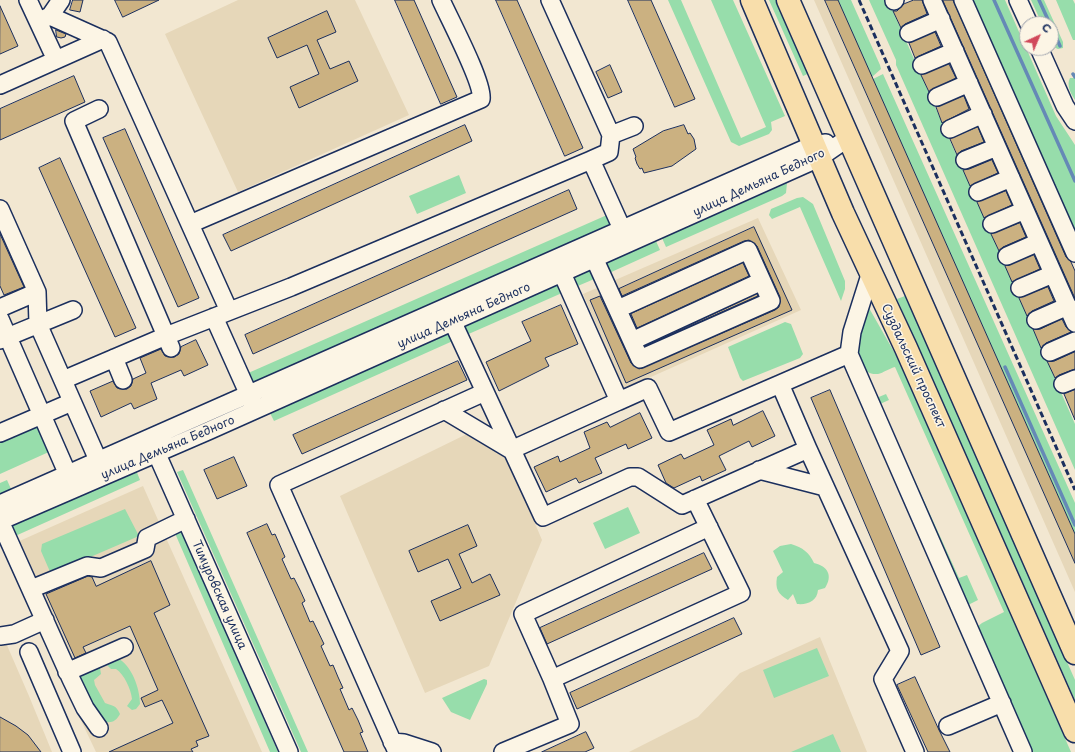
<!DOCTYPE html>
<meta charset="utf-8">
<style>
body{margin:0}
#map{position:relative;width:1075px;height:752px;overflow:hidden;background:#f2e7d1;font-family:"Playpen Sans",sans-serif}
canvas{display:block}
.north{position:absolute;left:1019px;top:16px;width:40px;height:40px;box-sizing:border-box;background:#fcf5e5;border:1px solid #a2a6af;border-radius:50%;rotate:44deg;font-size:11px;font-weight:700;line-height:16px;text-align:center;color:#1b2f5e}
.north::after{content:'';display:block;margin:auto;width:14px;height:18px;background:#d1495b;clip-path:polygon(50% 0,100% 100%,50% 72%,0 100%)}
</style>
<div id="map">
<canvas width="1075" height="752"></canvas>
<div class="north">С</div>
</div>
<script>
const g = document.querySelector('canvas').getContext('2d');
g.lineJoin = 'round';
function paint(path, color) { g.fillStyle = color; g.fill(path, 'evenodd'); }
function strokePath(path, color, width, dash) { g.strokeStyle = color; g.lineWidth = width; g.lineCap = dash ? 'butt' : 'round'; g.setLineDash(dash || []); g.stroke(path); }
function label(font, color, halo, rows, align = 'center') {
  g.font = font + ' "Playpen Sans",sans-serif'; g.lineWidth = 3; g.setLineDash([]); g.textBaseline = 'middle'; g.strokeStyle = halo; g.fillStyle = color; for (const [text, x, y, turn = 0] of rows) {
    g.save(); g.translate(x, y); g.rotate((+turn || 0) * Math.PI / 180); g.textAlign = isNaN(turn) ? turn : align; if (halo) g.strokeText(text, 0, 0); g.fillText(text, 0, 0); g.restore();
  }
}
const built = new Path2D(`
 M238,0H355L409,115L238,192L165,34Z
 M814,0H838L1075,534V592Z
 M758,218L801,310L624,389L583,294Z
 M473,431L503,448L542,540L489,666L425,693L340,496Z
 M143,486L162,529L262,752H96L76,710L67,689L15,543Z
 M820,637L867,752H629L698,717L740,673Z
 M6,643L29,696L52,752H0V646Z`);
const green = new Path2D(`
 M668,0H681L741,138L766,127L711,0H733L785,116L771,122L772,130L769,134L739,146L731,142Z
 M769,0H777L810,73L803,76Z
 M838,0H851L880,65L881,69L872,77Z
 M869,0H888L1075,424V470L896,65V60Z
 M971,0H1005L1056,116L1075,145V235Z
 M1031,0H1044L1063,42V48L1058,49C1048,45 1051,34 1051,24H1042Z
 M1056,0H1073L1075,4V40H1073Z
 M883,74L1075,503V534L873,79Z
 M1070,78H1075V100C1071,94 1066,85 1070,78Z
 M459,175L466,193L417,214L409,196Z
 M787,183L786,193L782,196L666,247L662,238Z
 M803,197L813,204L845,281V289L841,301L800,207L772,219L769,215L771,209L797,198Z
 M607,215L612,225L251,383L246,374Z
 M656,241L660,250L607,274L602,264Z
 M596,268L599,277L573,288L570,279Z
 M558,285L562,293L464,336L460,327Z
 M905,296L1075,680V700L897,299Z
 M866,307L869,308L897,357L1071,752H1030L977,627L982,623L1004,612L895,367C890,368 883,373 878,374C847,376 861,324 864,308Z
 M785,322L791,324L803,354L800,358L743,381L740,378L728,347Z
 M451,332L455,340L274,421L270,413Z
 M886,394L889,400L880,404L959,578L967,575L978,600L966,606L874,399Z
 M38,421L51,451L0,474V438Z
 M136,470L140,480L13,537L8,527Z
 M183,470L308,752H301L177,472Z
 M7,480L11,489L0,494V483Z
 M628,507L640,533L605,549L593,523Z
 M125,509L139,536L51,574L41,551L42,544Z
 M180,528L278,752H270L174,531Z
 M791,544C803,548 809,552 814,563C828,566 833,576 825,588L818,590C817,601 808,605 797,604L793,594L788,600C778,594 775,589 777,577L783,572L773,551L780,546Z
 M817,648L829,676L774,698L763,670Z
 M117,658C132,665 140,689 140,704L136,709L132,710L127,706L132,699C131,689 124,674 116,669H111L106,664Z
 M96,667L100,668L101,674L94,680L95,685L105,703C113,706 116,705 120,714C115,723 109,724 101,720L78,682L84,672Z
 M484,679L487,680V684L470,720L451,712L442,698Z
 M833,734L841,752H791Z`);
const stream = new Path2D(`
 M994,0L1075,181
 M1039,0L1050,24
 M1051,26L1060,46
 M1073,74L1075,77
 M1005,367L1075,525`);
const building = new Path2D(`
 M73,0H83L80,12L70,10Z
 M115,0H159L123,17Z
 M395,0H414L457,97L441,104Z
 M496,0H517L583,148L565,156Z
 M628,0H651L695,99L675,107Z
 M825,0H838L1075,534V563Z
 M914,0H922L927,14L905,24L901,28L893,11H897L904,4Z
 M943,0H953L1066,257L1071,262L1075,271V298Z
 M0,6L18,46L0,54Z
 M327,11L336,32L317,40L330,69L349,61L358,81L299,108L290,87L319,74L307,45L277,58L268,38Z
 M56,30L66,34L65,37L61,38L57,37Z
 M935,32L941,46L915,58L909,43Z
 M949,64L956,78L929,92L921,75Z
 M610,65L622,92L608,98L596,72Z
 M74,76L85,102L0,140V109Z
 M964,96L969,109L942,123L936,107Z
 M465,125L472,141L231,251L223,235Z
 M684,125L688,134L690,133L694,139L696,149L672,166L644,173L642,168L640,169L637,164L635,158L636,157L633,149L663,131Z
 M978,127L984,142L961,151L957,155L950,139Z
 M125,129L199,298L178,307L103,138Z
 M60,158L136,328L115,337L39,168Z
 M992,160L998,173L970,186L963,170L969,169Z
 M569,190L577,209L253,354L245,335Z
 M1006,191L1012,205L984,218L977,202Z
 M1020,223L1026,237L1003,247L999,251L991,234Z
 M754,227L792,310L626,383L590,300L600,296L631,363L639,369L775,310L779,307L780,297L757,246L749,240L744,241L622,296L619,289Z
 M0,234L24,287L4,295L0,286Z
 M1034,255L1040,269L1012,282L1005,266Z
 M743,263L749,276L637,328L631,314Z
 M1048,287L1054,301L1032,311L1027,316L1019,298Z
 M757,294L758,296L654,342Z
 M561,305L578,344L545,358L549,366L499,391L486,362L531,341L522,322Z
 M1062,319L1066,327L1071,332L1046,343L1041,348L1033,329H1040Z
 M196,340L208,365L184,376L181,370L151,383L157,399L134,409L131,403L101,417L90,391L113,381L117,388L127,389L131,386L133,379L146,373L140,358L161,349L165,356L174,357L179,354L181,347Z
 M1075,352V369L1059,375L1055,378L1047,361H1054Z
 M458,361L467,380L302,454L293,435Z
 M830,390L940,647L921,655L811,398Z
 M1075,390V420L1064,394Z
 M763,411L775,436L752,447L749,441L719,456L726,470L702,481L700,476L674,488L666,483L658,465L681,454L684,459L714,445L707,430L731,419L733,425Z
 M640,413L652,438L628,449L626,444L595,458L602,473L579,483L576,478L546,492L534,467L558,456L560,462L590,448L584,432L607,422L610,427Z
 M234,457L247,486L217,499L204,470Z
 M267,524L272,535L275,534L285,557L282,559L291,579L294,578L300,590L305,601L302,603L310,622L313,621L324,644L321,646L330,666L333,665L338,677L343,688L340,689L349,710L352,708L358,720L363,732L360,733L368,752H344L247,533Z
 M468,525L477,546L459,554L472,583L490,574L500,595L440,621L431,601L461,588L448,559L418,572L409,551Z
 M704,553L712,569L547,644L540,628Z
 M151,561L170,605L154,613L209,736L196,741L198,746L191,749L193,752H109L173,723L162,700L145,707L141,698L158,690L130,626L83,647L86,653L75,658L46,594L88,576L92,577L96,586Z
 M734,618L742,634L577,709L570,693Z
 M915,677L939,730L950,752H928L897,685Z
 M0,717L16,726L28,735L41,752H0Z
 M586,732L594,748L585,752H542Z`);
const minor = new Path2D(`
 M28,0L56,60
 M550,0L611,135L609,152L591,160L627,240
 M932,0L1075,323
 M963,0L1075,253
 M1018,0L1029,24
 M894,1L895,0
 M50,16L61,0
 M39,21L50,16L108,42L229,311
 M909,33L941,19
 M1039,48L1065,106L1075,121
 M922,65L955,51
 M0,85L103,39
 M937,97L969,83
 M99,109L74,121L166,336L291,287L591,160
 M950,129L983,114
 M611,135L634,126
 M965,160L997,147
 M978,192L1011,178
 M0,209L37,292L38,324L98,460
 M190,224L481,99C484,84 449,18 441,0
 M992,224L1025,210
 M590,249L640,359L771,301L748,250L618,309
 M1007,256L1039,242
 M870,275L852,332L849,354L1023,752
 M1020,288L1053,274
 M0,308L37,292
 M448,312L543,517L630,477H638L682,505L808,449L780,384L849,354
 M214,317L253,404
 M0,319L72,484
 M1036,320L1068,306
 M0,340L73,310
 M632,341L762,281
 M1050,352L1075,341
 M114,358L123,380
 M63,380L166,336L171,348
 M1063,384L1075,379
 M619,401L648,388L669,432L780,384
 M444,410L511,450
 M0,433L72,402
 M152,443L289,752
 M808,449L900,651L883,679L915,752
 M511,450L619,401L557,262
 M759,470L825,487
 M0,504L813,145L826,143
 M0,521L208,431L819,158L848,138
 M0,521L71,679L85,708L99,728
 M31,589L87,566L101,568L145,549L147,538L186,519
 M0,636L14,634L45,620
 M29,652L72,752
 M67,672L124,647
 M552,679L523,614L709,527
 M948,726L1002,703
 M392,742L404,743L432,752
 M397,752L279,485L485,392
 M503,752L570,724L552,679L741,593L695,499`);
const major = new Path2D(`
 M752,0L843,213L906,348L1075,731
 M788,0L1075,653`);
const rail = new Path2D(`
 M859,0L1075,490`);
const streetNames = [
 ["улица Демьяна Бедного",759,183,-25],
 ["улица Демьяна Бедного",464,316,-24],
 ["Суздальский проспект",913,366,65],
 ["улица Демьяна Бедного",168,448,-23],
 ["Тимуровская улица",219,595,66]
];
paint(built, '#e6d7b9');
paint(green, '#97ddab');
strokePath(stream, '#6589b6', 3.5);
paint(building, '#cbb181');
strokePath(building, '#1b2f5e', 1);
strokePath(minor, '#1b2f5e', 20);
strokePath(major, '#1b2f5e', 25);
strokePath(minor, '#fcf5e5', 17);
strokePath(major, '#f8deab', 22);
strokePath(rail, '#1b2f5e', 3, [6, 3]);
label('12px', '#1b2f5e', '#fcf5e5', streetNames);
</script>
